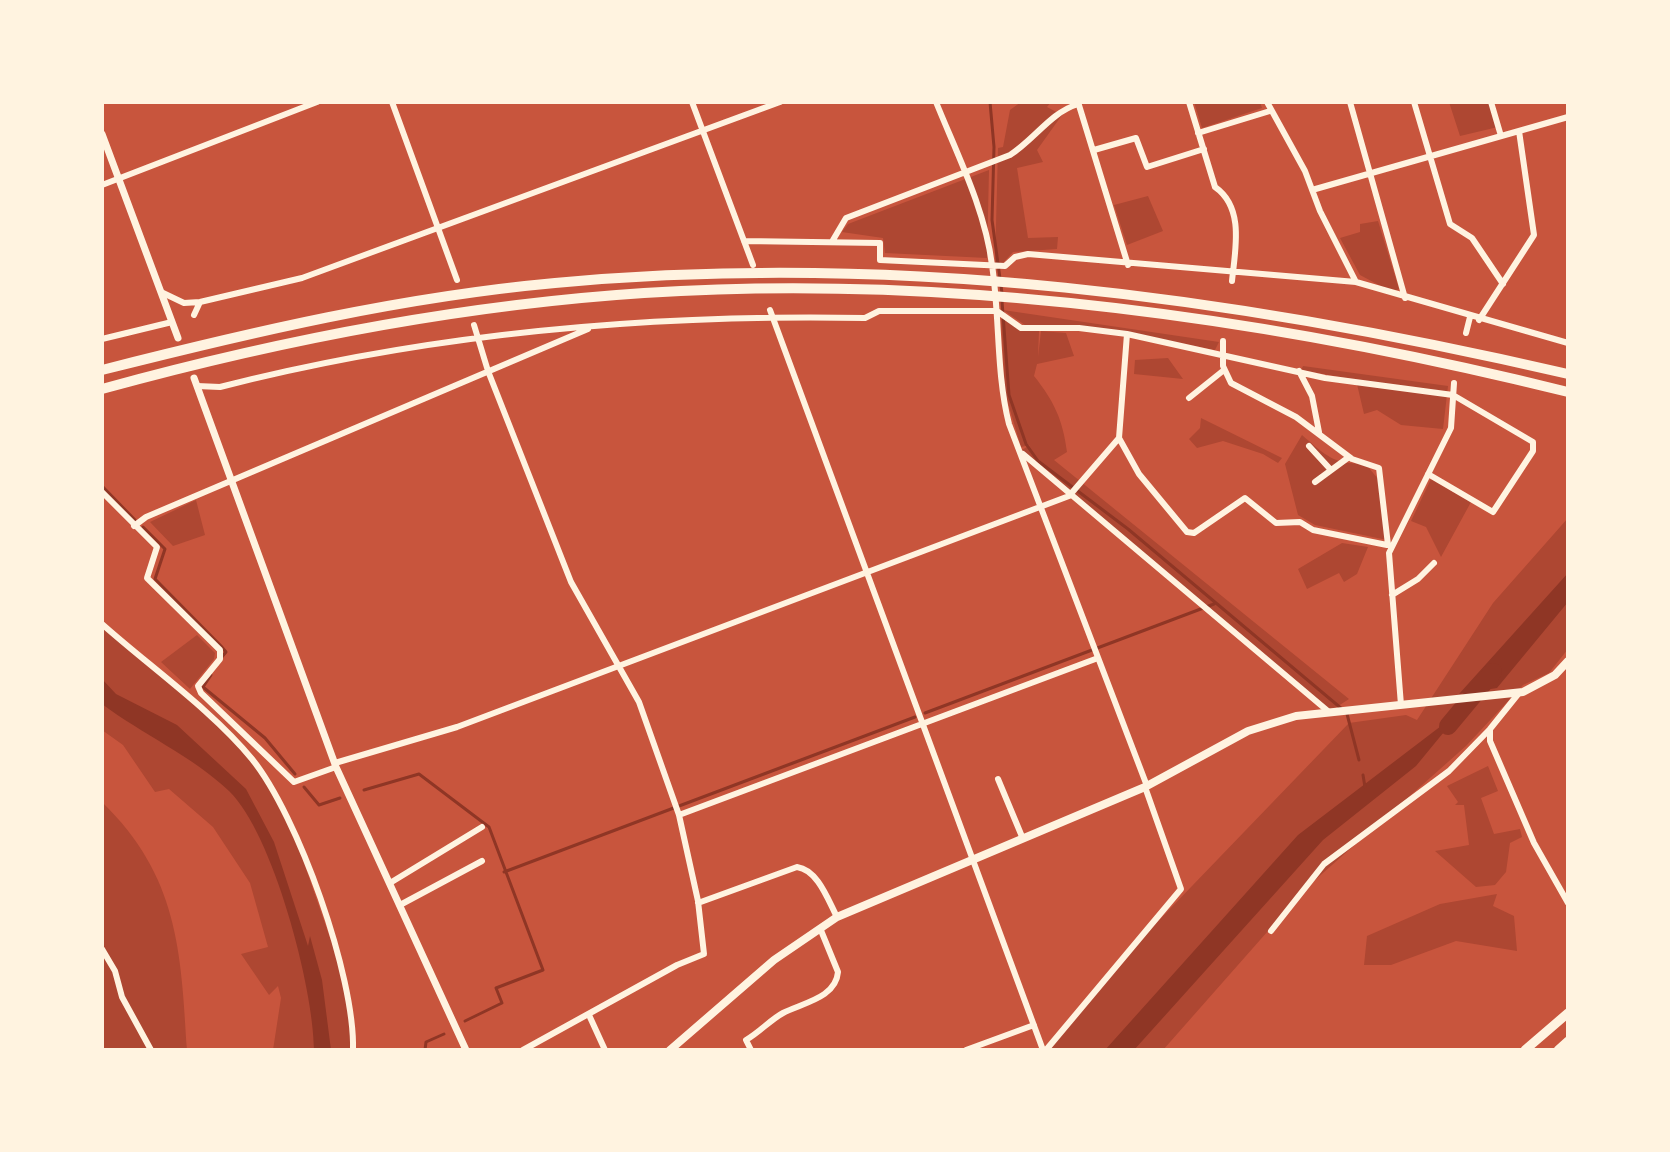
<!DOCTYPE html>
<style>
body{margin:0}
#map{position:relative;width:1670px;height:1152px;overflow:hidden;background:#c8553d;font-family:Lato,sans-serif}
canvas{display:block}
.frame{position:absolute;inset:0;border:104px solid #fff3e0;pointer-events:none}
</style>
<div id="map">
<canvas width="1670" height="1152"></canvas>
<div class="frame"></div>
</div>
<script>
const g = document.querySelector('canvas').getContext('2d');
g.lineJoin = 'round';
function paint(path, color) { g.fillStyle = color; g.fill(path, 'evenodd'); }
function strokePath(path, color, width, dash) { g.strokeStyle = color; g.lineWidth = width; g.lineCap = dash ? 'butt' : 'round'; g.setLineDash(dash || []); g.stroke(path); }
const green = new Path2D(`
 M1021,102H1051L1047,107L1062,115L1037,150L1043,162L1017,168L1028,238L1058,237L1057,249L1013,252L1003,263L995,264L998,148L1003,147L1010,110Z
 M1194,102H1260L1262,108L1202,128Z
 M1449,102H1491L1498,127L1460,136Z
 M989,170L987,258L885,253L883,238L842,232L848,224Z
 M1148,196L1163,231L1127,245L1114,205Z
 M1378,221L1399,289L1392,292L1360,275L1340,238L1360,232V224Z
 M1003,310L1219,342L1215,350L1138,335L1025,325Z
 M1001,319L1039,331L1038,357L1041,331L1066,333L1074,356L1037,364L1034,376C1054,401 1063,420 1067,452L1054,460L1349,699L1329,712L1022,450L1030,445L1021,447L1005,393Z
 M1168,358L1183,379L1134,374L1135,360Z
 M1303,366L1448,386L1443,429L1401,425L1377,410L1364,414L1356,380L1301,370Z
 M1201,418L1282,458L1278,463L1263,454L1223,441L1197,448L1189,439L1200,428Z
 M1302,435C1324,454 1335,466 1365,463L1382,484L1387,540L1315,525L1298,515L1285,464Z
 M1431,479L1471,502L1441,557L1426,527L1411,521Z
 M196,500L205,535L173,546L150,522Z
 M1568,518V649L1549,673L1523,685L1466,746L1305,889L1163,1050H1047L1140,940L1349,723L1406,715L1417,720L1493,603Z
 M1342,543L1368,547L1357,574L1344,582L1339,573L1307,589L1298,569Z
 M102,624L223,729L263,774L296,840L347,987L351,1050H273L281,998L278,986L269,995L241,954L268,947L250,883L213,827L169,789L155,792L123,745L102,730Z
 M197,635L215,653L214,659L190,689L161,662Z
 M1488,766L1498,791L1481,798L1494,834L1520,829L1522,837L1510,843L1506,872L1495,885L1476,887L1435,851L1469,845L1464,805H1455L1458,802L1447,786Z
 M102,802C178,876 181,950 187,1050H102Z
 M1497,894L1493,906L1514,916L1517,951L1456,941L1391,965H1364L1367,936L1440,904Z`);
const water = new Path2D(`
 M1568,573V602L1497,688L1459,694Z
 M102,679L116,694L177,725L246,789L274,842L308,946L310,936L322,980L331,1050H314C314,989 273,833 229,791C192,756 142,734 102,704Z
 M1462,710L1416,766L1323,840L1134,1050H1105L1298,835Z`);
const stream = new Path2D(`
 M990,102L994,147L992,220L1002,293
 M1002,301L1009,395L1026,444L1038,461L1128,529L1342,709
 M102,486L135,520
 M143,527L165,549L155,579L221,646L226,652L221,658
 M211,675L203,687L265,738L295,774
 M925,713L1214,604
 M1347,714L1359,760
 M1363,775L1365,787
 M304,787L319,805L340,798
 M364,790L419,774L489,827L543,970L496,988L502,1003L465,1021
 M504,872L915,717
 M425,1050L426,1042L444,1034`);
const river = new Path2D(`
 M1448,726L1493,672`);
const minor = new Path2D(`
 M392,102L457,280
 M692,102L753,265
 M936,102C957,154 985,209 992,265C1000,318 996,373 1009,424L1147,786
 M1078,102L1128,265
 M1189,102L1215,187C1245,208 1235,250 1232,281
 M1267,102L1305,171L1320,211L1356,282
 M1350,102L1405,298
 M1414,102L1450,224L1472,238L1503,284
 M1491,102L1501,136
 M1198,133L1270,111
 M1094,150L1136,138L1147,167L1204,149
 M102,185L317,102
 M1312,190L1568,117
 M833,240L846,218L1010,155C1035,139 1050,113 1078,104
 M744,241L880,243V260L1005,266L1015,257L1028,254L1356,282L1568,343
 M161,292L184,303L200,302L302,278L780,102
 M770,310L1043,1050
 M194,315L200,302
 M1479,320L1534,235L1519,131
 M474,325L488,371L571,582L639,702L679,815L698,901L704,954L677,965L523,1050
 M1466,333L1470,317
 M102,339L172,322
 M1223,341V366L1231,383L1296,417L1352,459L1379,468L1388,545
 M1299,371L1312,396L1319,432
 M197,386L220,387C431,333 647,314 865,318L879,311H997L1021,328H1079L1127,334L1325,378L1453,395L1533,442V451L1493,512L1428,474
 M1189,398L1224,370
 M1119,438L1139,474L1187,532L1194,533L1245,498L1276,523L1300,522L1313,530L1387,545
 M1309,446L1331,470
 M1023,454L1329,712
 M1315,482L1349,457
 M102,492L157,547L147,578L220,650V659L198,686L201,693L294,782L336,767
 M134,526L146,517L588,329
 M1392,595L1418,579L1434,563
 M102,624C149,666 213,711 252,759C298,816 355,976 353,1050
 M1519,693L1490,729V741L1534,843L1568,903
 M1401,705L1389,553L1451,428L1454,383
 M335,763L457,727L1069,496L1119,438L1127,334
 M998,779L1023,839
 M679,815L1098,658
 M390,883L482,827
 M698,903L797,867C818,870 828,900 837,917
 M400,905L482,861
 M1271,931L1324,864L1449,771L1490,729
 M102,949L115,971L122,997L151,1050
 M589,1015L605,1050
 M751,1050L746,1040C760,1032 770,1020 783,1013C802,1003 836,998 838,972L820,928
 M966,1050L1034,1025
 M1046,1050L1181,889L1145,787`);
const tertiary = new Path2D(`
 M102,134L178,338
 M194,378L336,767L466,1050`);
const secondary = new Path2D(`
 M670,1050L774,960L837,917L1145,787L1248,731L1296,716L1523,692L1555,675L1568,661`);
const trunk = new Path2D(`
 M1525,1050L1568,1013
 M1558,1050L1568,1041`);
const motorway = new Path2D(`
 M102,370C252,332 401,297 555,283C897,251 1235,297 1568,374
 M102,389C280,340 460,305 644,293C953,273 1269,318 1568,392`);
paint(green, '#ae4732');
paint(water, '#8f3625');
strokePath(stream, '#8f3625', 3);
strokePath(river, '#8f3625', 18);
strokePath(minor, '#fff3e0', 6);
strokePath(tertiary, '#fff3e0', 7);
strokePath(secondary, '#fff3e0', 8);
strokePath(trunk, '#fff3e0', 9);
strokePath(motorway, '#fff3e0', 10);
</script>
